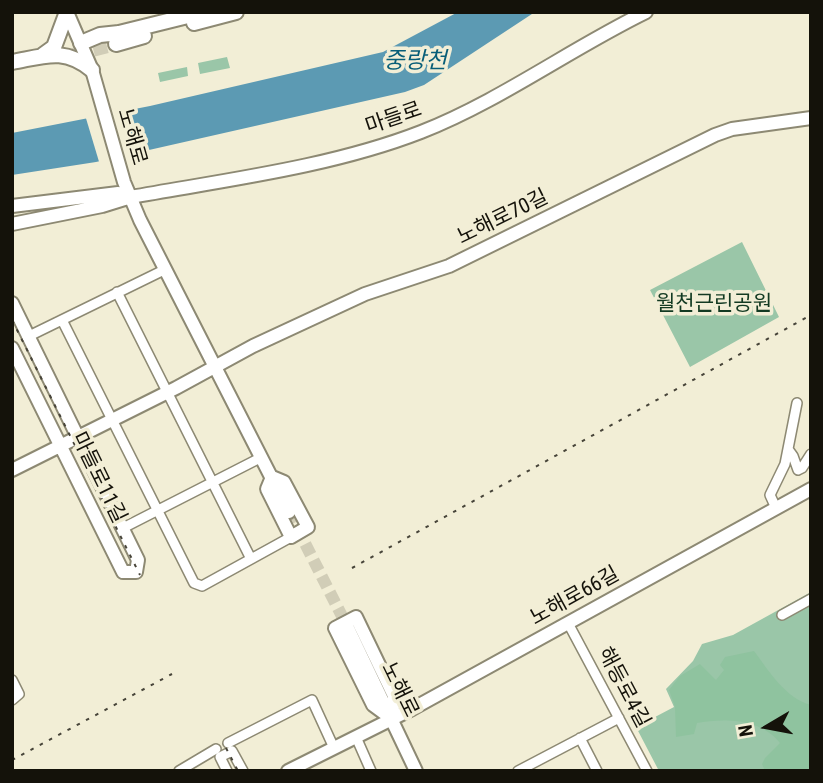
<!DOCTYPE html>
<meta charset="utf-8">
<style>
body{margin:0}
#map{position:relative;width:823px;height:783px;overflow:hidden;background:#f2eed6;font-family:"Roboto Condensed",sans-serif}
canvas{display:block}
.frame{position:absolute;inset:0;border:14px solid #14120a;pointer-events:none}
.north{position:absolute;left:732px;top:692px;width:70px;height:70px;-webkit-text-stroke:5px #f2eed6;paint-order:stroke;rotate:260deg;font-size:19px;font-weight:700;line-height:28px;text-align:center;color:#14120a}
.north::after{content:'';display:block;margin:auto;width:24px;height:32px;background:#14120a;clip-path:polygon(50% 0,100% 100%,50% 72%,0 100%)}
</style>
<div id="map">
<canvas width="823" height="783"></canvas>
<div class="frame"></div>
<div class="north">N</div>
</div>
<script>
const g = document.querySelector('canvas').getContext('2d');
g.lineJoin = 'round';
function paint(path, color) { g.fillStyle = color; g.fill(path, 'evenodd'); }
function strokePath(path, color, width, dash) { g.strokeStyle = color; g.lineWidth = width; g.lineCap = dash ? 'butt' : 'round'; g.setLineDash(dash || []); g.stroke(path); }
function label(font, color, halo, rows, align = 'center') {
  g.font = font + ' "Roboto Condensed","Noto Sans KR",sans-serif'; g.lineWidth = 7; g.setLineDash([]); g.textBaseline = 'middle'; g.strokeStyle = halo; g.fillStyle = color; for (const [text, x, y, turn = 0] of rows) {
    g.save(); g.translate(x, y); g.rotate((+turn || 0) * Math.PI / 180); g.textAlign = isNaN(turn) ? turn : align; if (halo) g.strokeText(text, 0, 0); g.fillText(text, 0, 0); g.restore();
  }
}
const green = new Path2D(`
 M227,57L230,68L200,74L198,63Z
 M187,67L188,76L160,82L158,73Z
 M742,242L779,317L690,367L650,290Z
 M811,592V771H659L636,727L674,707L666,689L693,661L702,644L733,635Z`);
const forest = new Path2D(`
 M754,651C769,671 785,698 811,705V771H765L762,764L765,758L780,743C761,719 725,718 697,723L694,734L676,737L675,707L669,690L680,676L700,664L716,680L724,670L720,665L725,657Z`);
const water = new Path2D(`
 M458,12H535L424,85L405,92L96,162L12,175V133L150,106L383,52Z`);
const pier = new Path2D(`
 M119,108L134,157L100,165L85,115Z`);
const majorTunnel = new Path2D(`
 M289,512L347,626`);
const highwayTunnel = new Path2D(`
 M73,55L116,44`);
const minor = new Path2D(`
 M117,292L251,559
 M62,320L194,583L202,586L291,537
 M27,337L166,269
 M788,449L793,456L798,470L802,468L811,454
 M776,508L770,495L785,464L797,403
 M123,528L262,457
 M782,615L811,599
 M568,623L647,771
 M12,680L19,694L12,700
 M356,737L371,771
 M580,738L597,771
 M228,743L312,700L334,748
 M179,771L216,749
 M227,771L220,757L232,751L243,771
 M518,771L619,718`);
const major = new Path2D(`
 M67,12L92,70L124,182L140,220L289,512
 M12,206L118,193L130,197
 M12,224L102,206L131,197C225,180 331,167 421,132C500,101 570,49 646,12
 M12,303L138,560L136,572H123L12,348
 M12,470L176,388L253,346L365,294L449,266L715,135L732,129L811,118
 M272,477L284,482L308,527L291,537L267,489Z
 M356,617L394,696L392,719L373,705L335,628Z
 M347,626L416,771
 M288,771L412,709L811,489`);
const highway = new Path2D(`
 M194,23L236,12
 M81,43L100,35L119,33L204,12
 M116,44L144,36
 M43,55L54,47L67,12
 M12,62C45,56 64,47 92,70`);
const rail = new Path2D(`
 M12,320L140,575
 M352,568L811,315
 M226,748L238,771
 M12,760L172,674`);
const streetNames = [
 ["마들로",394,119,-19],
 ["노해로",131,137,74],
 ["노해로70길",503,218,-26],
 ["마들로11길",98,478,64],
 ["노해로66길",575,597,-29],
 ["해등로4길",623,688,62],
 ["노해로",399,690,64]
];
const parkNames = [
 ["월천근린공원",714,305]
];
const waterNames = [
 ["중랑천",415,62]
];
paint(green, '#9ac6a8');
paint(forest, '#8fc39f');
paint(water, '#5c9ab3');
paint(pier, '#f2eed6');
strokePath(majorTunnel, '#d1cdb7', 12, [12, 6]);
strokePath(highwayTunnel, '#d1cdb7', 14, [14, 7]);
strokePath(minor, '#8d8973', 12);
strokePath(major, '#8d8973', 16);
strokePath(highway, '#8d8973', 18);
strokePath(minor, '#fff', 9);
strokePath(major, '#fff', 12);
strokePath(highway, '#fff', 14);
strokePath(rail, '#474439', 2, [3.5, 7]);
label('21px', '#14120a', '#f2eed6', streetNames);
label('21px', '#123a22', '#f2eed6', parkNames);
label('italic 23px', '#085e78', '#f2eed6', waterNames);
</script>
